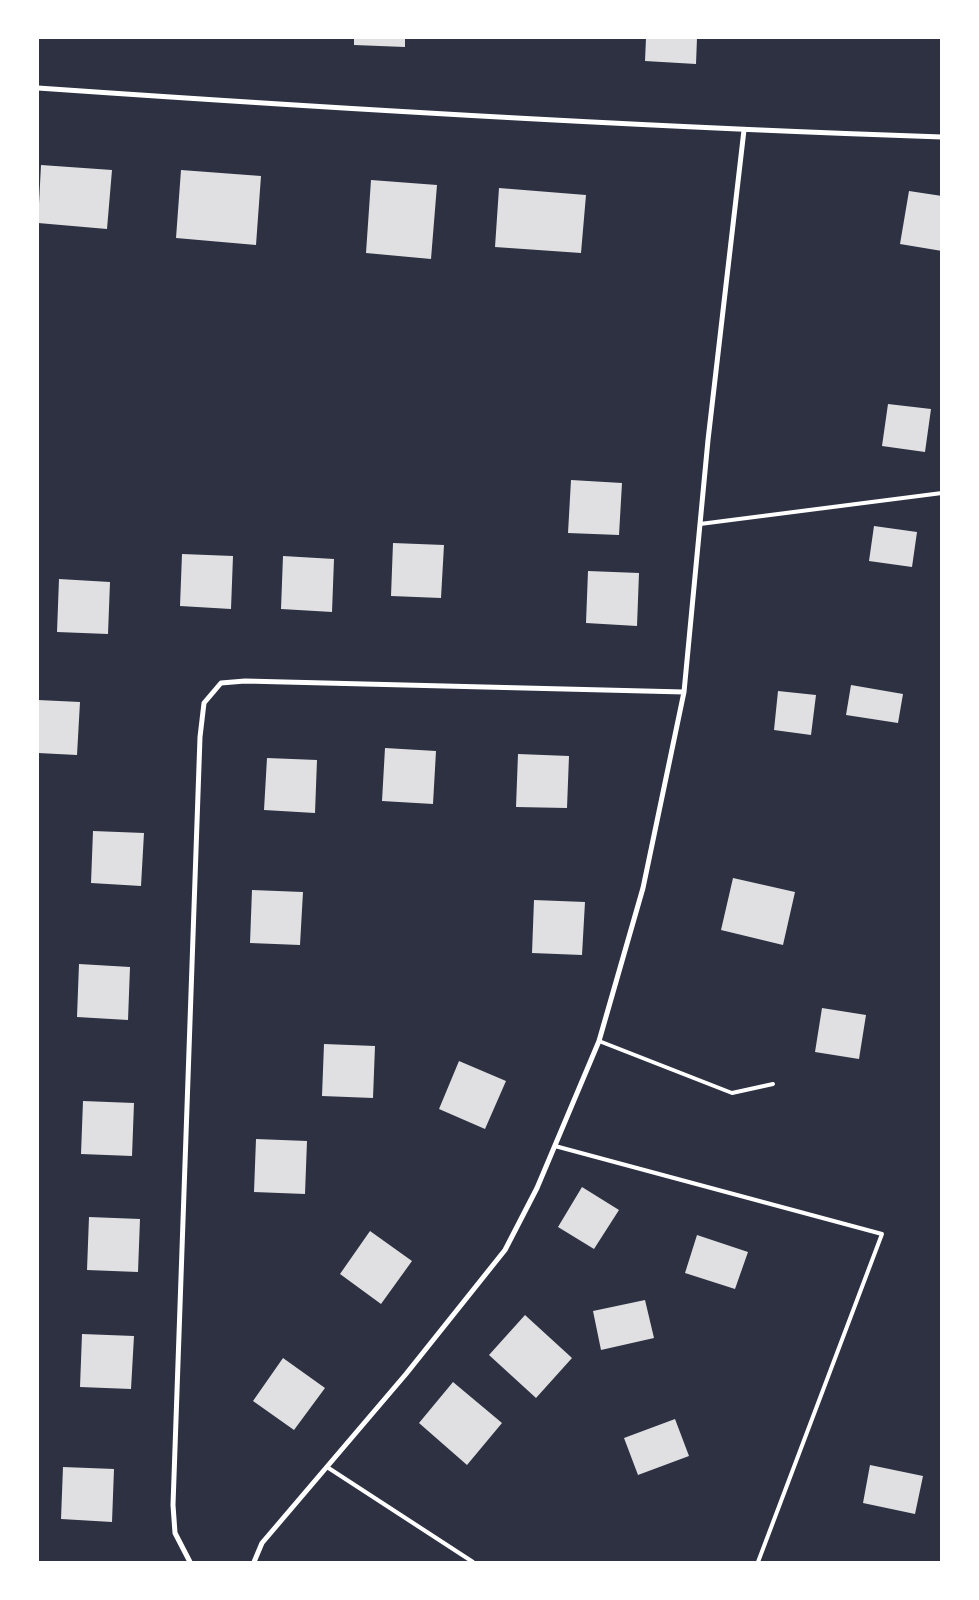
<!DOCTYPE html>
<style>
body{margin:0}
#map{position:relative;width:979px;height:1600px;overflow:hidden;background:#2d3142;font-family:Commissioner,sans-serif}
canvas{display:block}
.frame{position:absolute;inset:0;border:39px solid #fff;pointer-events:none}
</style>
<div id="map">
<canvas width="979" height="1600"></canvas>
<div class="frame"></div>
</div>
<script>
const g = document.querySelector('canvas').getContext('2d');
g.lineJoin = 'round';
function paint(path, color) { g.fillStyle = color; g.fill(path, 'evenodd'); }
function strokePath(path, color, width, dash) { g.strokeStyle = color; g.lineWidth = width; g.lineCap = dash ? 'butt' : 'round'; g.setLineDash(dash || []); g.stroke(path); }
const building = new Path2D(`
 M354,38H405V47L354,45Z
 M646,38H697L696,64L645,61Z
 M41,165L112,170L107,229L38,223Z
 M181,170L261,176L256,245L176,238Z
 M371,180L437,185L431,259L366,253Z
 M499,188L586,195L581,253L495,247Z
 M909,191L942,196V251L900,244Z
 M888,404L931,409L925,452L882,446Z
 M571,480L622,483L619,535L568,533Z
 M874,526L917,532L912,567L869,561Z
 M393,543L444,545L441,598L391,596Z
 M182,554L233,556L231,609L180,606Z
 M283,556L334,559L332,612L281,609Z
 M588,571L639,573L637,626L586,623Z
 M59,579L110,582L108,634L57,632Z
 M851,685L903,694L898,723L846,715Z
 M778,691L816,695L811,735L774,730Z
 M38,700L80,702L77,755L38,753Z
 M385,748L436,751L433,804L382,801Z
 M518,754L569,756L567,808L516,807Z
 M267,758L317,760L315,813L264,810Z
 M93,831L144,833L141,886L91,883Z
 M733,878L795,892L783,945L721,930Z
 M252,890L303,892L300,945L250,943Z
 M534,900L585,902L582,955L532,953Z
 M79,964L130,967L128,1020L77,1017Z
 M822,1008L866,1015L859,1059L815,1052Z
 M324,1044L375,1046L373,1098L322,1096Z
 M459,1061L506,1081L485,1129L439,1109Z
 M83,1101L134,1103L132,1156L81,1154Z
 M256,1139L307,1141L305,1194L254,1192Z
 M582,1187L619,1210L594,1249L558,1227Z
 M89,1217L140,1219L138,1272L87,1270Z
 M370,1231L412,1261L381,1304L340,1274Z
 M697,1235L748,1252L735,1289L685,1273Z
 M645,1300L654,1338L601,1350L593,1311Z
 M525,1315L572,1358L536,1398L489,1355Z
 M82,1334L134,1336L131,1389L80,1387Z
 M283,1358L325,1388L294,1430L253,1401Z
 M453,1382L502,1423L467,1465L419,1423Z
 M675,1419L689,1456L638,1475L624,1438Z
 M870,1465L923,1476L915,1514L863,1503Z
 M63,1467L114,1469L112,1522L61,1519Z`);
const service = new Path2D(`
 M700,524L942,493
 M599,1041L732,1093L773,1084
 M555,1146L882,1234L758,1562
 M327,1467L473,1562`);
const minor = new Path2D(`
 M38,88C339,109 640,127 942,137
 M190,1562L175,1533L173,1505L200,737L204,703L221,683L245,681L684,692
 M254,1562L262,1543L406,1374L505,1250L537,1188L599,1041L643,888L684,692L708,440L744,130`);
paint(building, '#e0e0e3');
strokePath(service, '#fff', 4);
strokePath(minor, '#fff', 5);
</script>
